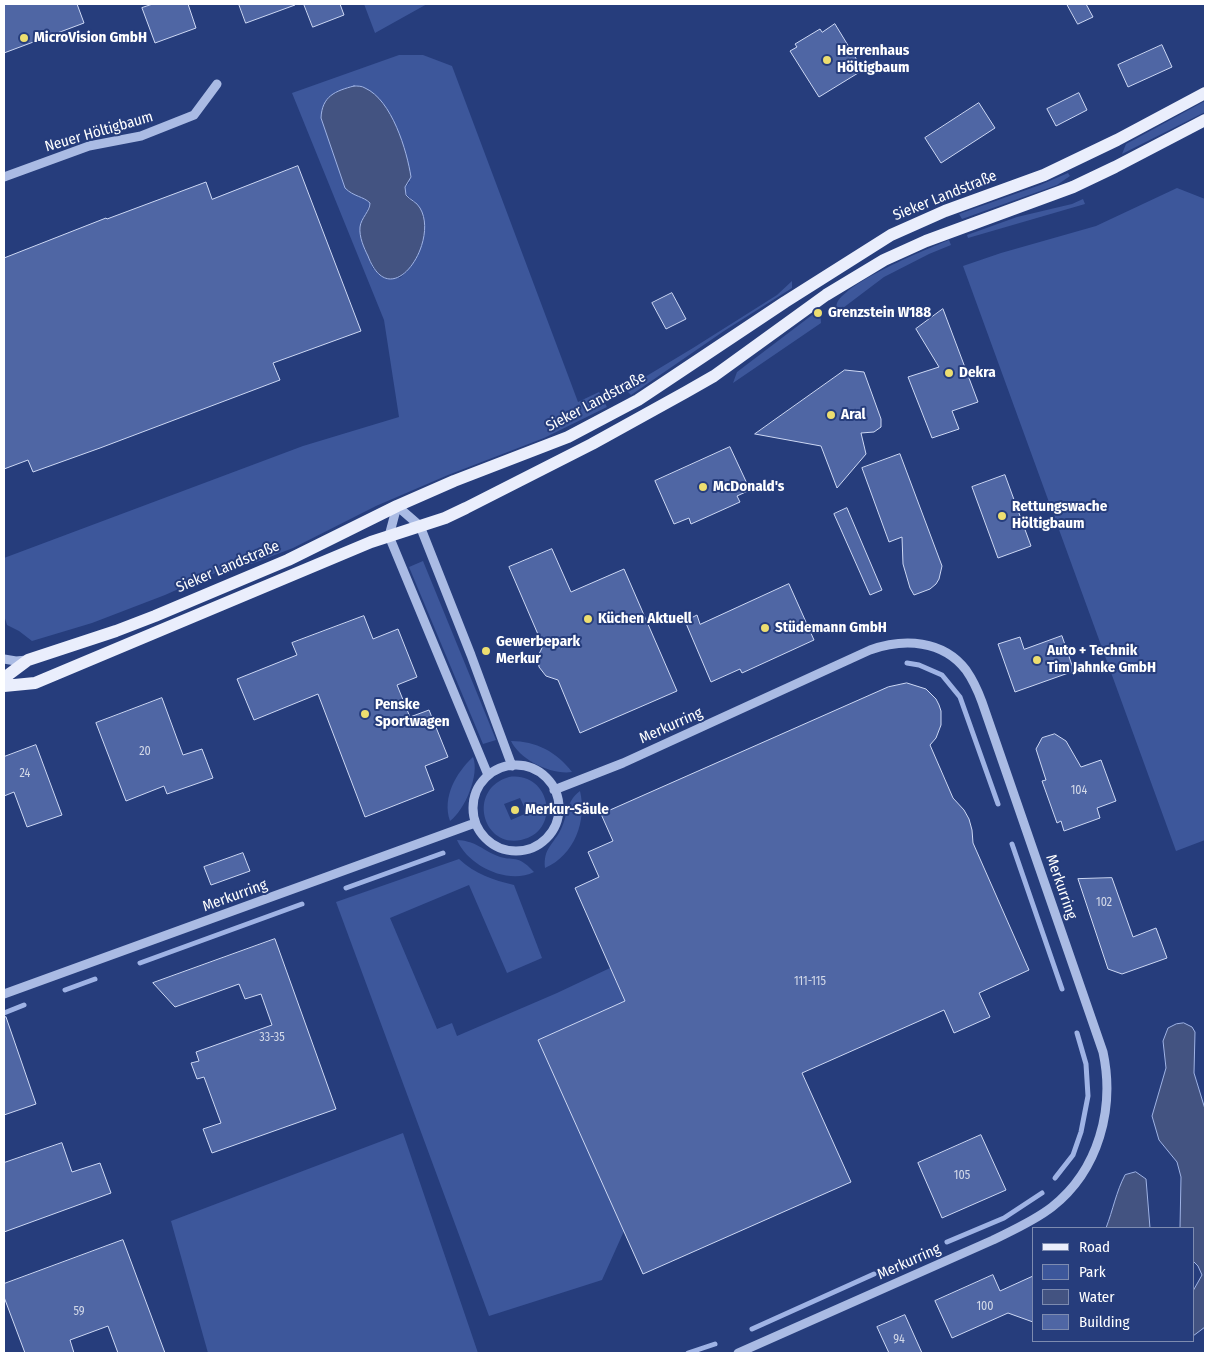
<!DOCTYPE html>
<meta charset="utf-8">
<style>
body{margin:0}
#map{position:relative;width:1209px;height:1357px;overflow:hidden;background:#263d7c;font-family:"Fira Sans Condensed",sans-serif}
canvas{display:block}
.frame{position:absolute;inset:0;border:5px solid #fff;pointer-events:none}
.legend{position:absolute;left:1032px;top:1227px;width:162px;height:115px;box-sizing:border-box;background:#263d7c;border:1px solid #7d8bb0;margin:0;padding:6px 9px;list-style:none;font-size:15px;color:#fff}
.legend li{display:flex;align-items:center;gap:10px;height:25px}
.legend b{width:25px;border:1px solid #7d8bb0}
</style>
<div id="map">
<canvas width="1209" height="1357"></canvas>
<div class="frame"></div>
<ul class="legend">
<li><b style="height:6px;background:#eaeefc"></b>Road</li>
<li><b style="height:14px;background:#3d579b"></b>Park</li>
<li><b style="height:14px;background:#435381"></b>Water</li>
<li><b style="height:14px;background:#4f66a4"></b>Building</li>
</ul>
</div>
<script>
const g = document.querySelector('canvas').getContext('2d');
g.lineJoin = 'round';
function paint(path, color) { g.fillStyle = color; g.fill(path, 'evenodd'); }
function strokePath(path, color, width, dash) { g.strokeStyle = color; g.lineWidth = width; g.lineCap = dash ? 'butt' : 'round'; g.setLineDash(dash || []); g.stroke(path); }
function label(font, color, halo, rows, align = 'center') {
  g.font = font + ' "Fira Sans Condensed",sans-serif'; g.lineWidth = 4; g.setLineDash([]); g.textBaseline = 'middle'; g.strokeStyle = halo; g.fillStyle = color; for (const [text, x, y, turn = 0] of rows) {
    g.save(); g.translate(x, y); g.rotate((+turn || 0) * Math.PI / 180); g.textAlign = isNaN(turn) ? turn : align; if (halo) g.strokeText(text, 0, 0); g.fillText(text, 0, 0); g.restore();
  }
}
const green = new Path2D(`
 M364,4H427L375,33Z
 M399,55H423L452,66L578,402L599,392L607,407L544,438L448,475L376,506L293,548L254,563L212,574L165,595L92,623L32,641L19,631L7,625L4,615V558L303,446L399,417L384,320L292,93ZM321,118L410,182L405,187C405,199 415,198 420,208C433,230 417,263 400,278L373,269L365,249L360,228L370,203C363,196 354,197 345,188Z
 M1205,101V112L1122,154L1126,144Z
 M1068,173L1070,176L1057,185L962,219L959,214L1040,185Z
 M1177,188L1205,199V840L1176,851L963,266L1001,253L1096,226Z
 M1083,199L1085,204L968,238L967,235L1017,217L1072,204Z
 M949,240L951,245L929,254L884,277L835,314C836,310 836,306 837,303C848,281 925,250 949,240Z
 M792,281V288L724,331L631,395L625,389L693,348L777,295Z
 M820,309L821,323L733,383L737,372Z
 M423,561L488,720L496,740L483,744L409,567Z
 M511,741C536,741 557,752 572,772C551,775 520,760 511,741Z
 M473,757C480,774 465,810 450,821C442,797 456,773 473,757Z
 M509,777C551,771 562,832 521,840C482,848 467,789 509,777ZM520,798L527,813L511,820L504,804Z
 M580,791C587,820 575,855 545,868C543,848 554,844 561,829C568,815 566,801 580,791Z
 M457,840C474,841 479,847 493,854C512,864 515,851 534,872C508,885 468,866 457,840Z
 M459,859C475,874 493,880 514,885L542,958L507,973L469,885L390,918L437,1029L452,1023L457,1036L557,993L610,968L625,1001L538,1040L624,1231L602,1280L489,1316L336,902Z
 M403,1133L478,1353H208L171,1221Z`);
const water = new Path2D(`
 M354,86C358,86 362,86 365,88C392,100 407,151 411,177L405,187L406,195C410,200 417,202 420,208C440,241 391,317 368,256C364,248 359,237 360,227C361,218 370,211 370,203C363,196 354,197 345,188L321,118C322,96 335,91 354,86Z
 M1184,1023L1192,1027L1195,1032L1194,1073L1205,1109V1327L1193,1336V1291L1202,1275L1198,1266L1193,1261V1228H1180L1181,1177L1177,1162L1159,1140L1152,1116L1166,1068L1163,1041L1168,1028L1176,1024Z
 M1136,1172L1146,1179L1150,1228H1106C1113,1210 1116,1192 1125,1175Z`);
const stream = new Path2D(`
 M907,663L919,665L942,675L960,697L998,804
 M1012,844L1062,989
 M346,888L443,853
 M140,963L302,904
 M65,990L95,979
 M4,1013L24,1005
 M1055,1178L1073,1155L1081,1132L1088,1096L1086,1064L1077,1033
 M947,1242L1004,1218L1042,1193
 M752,1329L874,1274
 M688,1353L715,1344`);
const building = new Path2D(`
 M4,4H77L84,23L4,53Z
 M153,4H188L196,28L155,43L142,8Z
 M239,4H294L295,5L246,23Z
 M304,4H340L344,15L313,27Z
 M1067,4H1086L1093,17L1078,24Z
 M835,24L863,70L819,97L790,51L797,47L795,44L820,29L822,32Z
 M1162,45L1172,67L1128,87L1118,65Z
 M1079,93L1087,110L1056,126L1047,109Z
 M979,103L995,128L941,163L925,138Z
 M298,166L361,331L273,363L280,380L100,448L33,472L28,460L4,469V258L106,218L107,219L206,182L212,199Z
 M672,293L686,319L666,329L652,303Z
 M943,309L978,402L952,411L959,429L932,438L908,377L939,367L916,329Z
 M845,370L864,372L881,419V427L874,432L861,433L866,454L837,488L821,446L755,434Z
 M730,447L750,490L737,496L740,502L691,524L689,518L674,524L655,481Z
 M900,454L942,566L939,579L936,584L930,589L914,595L910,588L903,564L902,537L889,542L862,468Z
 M1005,475L1031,546L998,558L972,487Z
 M847,508L882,590L870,595L834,514Z
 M552,549L571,592L624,569L677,691L580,733L558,680L546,676L539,667L538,656L543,646L509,567Z
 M789,584L814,640L742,673L740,669L711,682L685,621L697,615L700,624Z
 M364,616L373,639L398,629L417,677L397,685L410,717L429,710L448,757L425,766L434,790L365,817L318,694L254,720L237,679L297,655L292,643Z
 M1062,636L1074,671L1015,692L998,644L1020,637L1024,649Z
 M907,683L926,689L936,699L939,705L941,711V725L936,738L930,745L953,798L964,810L969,819L972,830L973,843L1029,970L979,993L990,1017L954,1033L944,1010L802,1073L851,1182L643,1274L538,1040L625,1001L575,888L599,877L588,852L613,841L601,814L888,687Z
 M162,698L183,755L202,749L213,778L167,794L164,786L126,801L96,723Z
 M1055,734L1066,741L1081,767L1101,760L1116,801L1097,808L1100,818L1064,831L1061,821L1057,823L1042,781L1046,780L1036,749L1042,738Z
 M36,745L62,815L27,827L14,792L4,796V757Z
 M243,853L250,871L211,885L204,867Z
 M1112,878L1133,937L1156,928L1167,958L1122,974L1108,969L1078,879Z
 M275,939L336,1109L212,1153L203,1129L221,1123L204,1077L197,1079L191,1063L199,1061L196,1052L272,1025L261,994L245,999L239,984L175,1007L153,983Z
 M6,1017L36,1104L4,1115V1018Z
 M981,1135L1006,1190L942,1218L918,1163Z
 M62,1143L72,1172L100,1163L111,1193L4,1232V1163Z
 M123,1240L165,1353H118L108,1326L70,1340L74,1353H25L4,1297V1284Z
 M993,1275L1000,1291L1033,1276V1322L1008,1313L952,1338L935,1301Z
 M905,1315L922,1353H889L877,1327Z`);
const minor = new Path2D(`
 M4,177L89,146L141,136L194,115L217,84
 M4,659L16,661L27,660
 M473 808a43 43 0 1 1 86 0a43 43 0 1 1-86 0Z
 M488,775L389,536L397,506L420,526L471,655L512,766
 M554,790L623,763L870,650C904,638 943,640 966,670C973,680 978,691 982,702L1103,1052C1115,1108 1099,1170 1052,1207C1034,1221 1013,1230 993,1240L738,1353
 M4,994L475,823`);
const major = new Path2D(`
 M4,678L28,660L116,631L155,616L288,560L397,506L454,481L568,437L638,400L785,302L891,235L945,211L1044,175L1117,140L1205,93
 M4,686L35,683L371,542L445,518L466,508L592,444L686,392L714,376L826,295L884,260L926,241L1073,187L1115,167L1205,120`);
const markers = [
 [24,38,5,"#edde70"],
 [827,60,5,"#edde70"],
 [818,313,5,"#edde70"],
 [949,373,5,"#edde70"],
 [831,415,5,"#edde70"],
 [703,487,5,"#edde70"],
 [1002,516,5,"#edde70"],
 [588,619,5,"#edde70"],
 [765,628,5,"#edde70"],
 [486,651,5,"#edde70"],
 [1037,660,5,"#edde70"],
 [365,714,5,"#edde70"],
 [515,810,5,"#edde70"]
];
const numberNames = [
 ["20",145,752],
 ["24",25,774],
 ["104",1079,791],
 ["102",1104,903],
 ["111-115",810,982],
 ["33-35",272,1038],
 ["105",962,1176],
 ["100",985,1307],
 ["59",79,1312],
 ["94",899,1340]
];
const poiNames = [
 ["MicroVision GmbH",34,38],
 ["Herrenhaus",837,51],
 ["Höltigbaum",837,68],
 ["Grenzstein W188",828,313],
 ["Dekra",959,373],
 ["Aral",841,415],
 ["McDonald's",713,487],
 ["Rettungswache",1012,507],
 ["Höltigbaum",1012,524],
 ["Küchen Aktuell",598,619],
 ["Stüdemann GmbH",775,628],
 ["Gewerbepark",496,642],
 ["Merkur",496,659],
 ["Auto + Technik",1047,651],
 ["Tim Jahnke GmbH",1047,668],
 ["Penske",375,705],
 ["Sportwagen",375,722],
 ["Merkur-Säule",525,810]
];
const streetNames = [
 ["Neuer Höltigbaum",99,132,-16],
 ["Sieker Landstraße",945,196,-22],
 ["Sieker Landstraße",596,402,-28],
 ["Sieker Landstraße",228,567,-23],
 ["Merkurring",671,726,-24],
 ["Merkurring",1061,887,71],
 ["Merkurring",235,896,-20],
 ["Merkurring",909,1262,-24]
];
paint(green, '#3d579b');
paint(water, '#435381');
strokePath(water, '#9fb3e5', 1);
strokePath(stream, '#9fb3e5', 5);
paint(building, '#4f66a4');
strokePath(building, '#cdd8f4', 1);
strokePath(minor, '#aabbe4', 9);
strokePath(major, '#eaeefc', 12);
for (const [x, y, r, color] of markers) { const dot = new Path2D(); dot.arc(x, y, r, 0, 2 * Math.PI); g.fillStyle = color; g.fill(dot); strokePath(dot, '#263d7c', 2); }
label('12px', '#d3d9e8', null, numberNames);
label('bold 15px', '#fff', '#263d7c', poiNames, 'left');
label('15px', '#fff', '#263d7c', streetNames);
</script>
